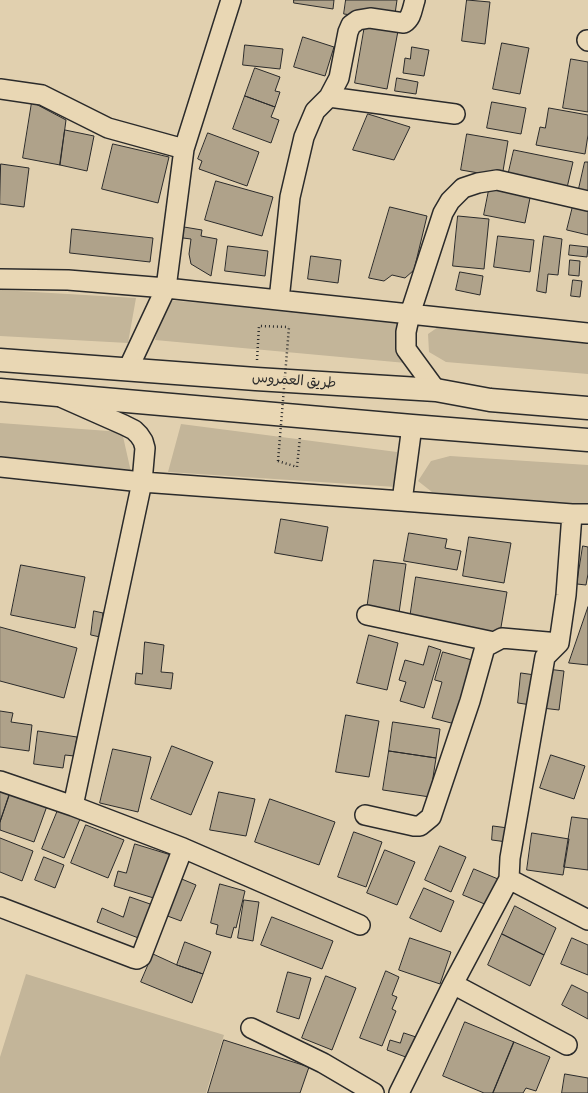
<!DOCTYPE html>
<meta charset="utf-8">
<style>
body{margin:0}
canvas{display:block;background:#e1d0af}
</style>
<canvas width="588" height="1093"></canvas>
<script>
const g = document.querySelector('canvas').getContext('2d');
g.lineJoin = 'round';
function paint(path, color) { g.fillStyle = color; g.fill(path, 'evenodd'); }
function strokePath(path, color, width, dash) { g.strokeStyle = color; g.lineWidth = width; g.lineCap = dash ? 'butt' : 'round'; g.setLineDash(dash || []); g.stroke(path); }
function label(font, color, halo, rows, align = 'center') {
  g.font = font + ' Itim,"Playpen Sans Arabic",sans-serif'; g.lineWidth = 3.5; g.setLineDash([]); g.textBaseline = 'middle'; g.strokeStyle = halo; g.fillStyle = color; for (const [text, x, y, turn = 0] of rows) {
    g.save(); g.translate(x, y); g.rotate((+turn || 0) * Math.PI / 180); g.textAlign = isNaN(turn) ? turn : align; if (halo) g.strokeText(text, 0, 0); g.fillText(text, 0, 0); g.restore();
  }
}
const green = new Path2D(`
 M0,290L136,298L128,343L0,336Z
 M166,300L401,320L406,363L155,340Z
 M441,325L588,342V374L446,362L429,352L428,334Z
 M0,423L122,432L131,472L0,456Z
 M181,424L397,452L396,487L168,472Z
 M450,456L588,465V503L548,505L432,492L418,481L431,461Z
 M26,974L224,1035L206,1093H0V1057Z`);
const building = new Path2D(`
 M294,0H334L333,9L294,3Z
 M346,0H397L394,21L344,14Z
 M467,0L490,2L485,44L462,41Z
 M365,25L398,31L387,89L355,83Z
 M303,37L334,47L325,76L294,67Z
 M502,43L529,48L520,94L493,89Z
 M245,45L283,49L280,69L243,65Z
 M412,47L429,50L424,76L403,73L405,58L410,59Z
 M571,59L588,62V112L563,108Z
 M255,68L280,77L275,91L280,92L275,107L245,96Z
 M397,78L418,82L416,94L395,91Z
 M245,96L275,107L271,117L279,120L271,143L233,129Z
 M32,102L66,120L60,165L23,158Z
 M492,102L526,108L521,134L487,128Z
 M549,108L588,115V135L585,154L536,145L540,127L545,128Z
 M368,114L410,127L394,160L353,150Z
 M65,130L94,136L87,171L60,165Z
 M208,133L259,152L247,186L199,169L202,161L198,159Z
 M467,134L508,141L502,177L461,170Z
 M113,144L169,157L158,203L102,189Z
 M514,150L573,162L566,192L507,180Z
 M585,162H588V195L578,193Z
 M1,164L29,168L24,207L0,204Z
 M216,181L273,197L262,236L205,220Z
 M490,185L531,193L525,223L484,215Z
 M573,206L588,209V235L567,230Z
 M390,207L427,216L414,270L405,278L392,275L384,281L369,278Z
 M458,216L489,219L484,269L453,266Z
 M184,227L202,230L201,236L217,239L211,276L191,264L189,254L191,239L183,238Z
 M72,229L153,238L150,262L70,253Z
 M498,236L534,240L530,272L494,267Z
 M544,236L562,239L558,275L548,274L546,293L537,291Z
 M570,245L588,247L587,257L569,255Z
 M228,246L268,251L265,276L225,271Z
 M311,256L341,260L338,283L308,279Z
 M570,260L580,261L579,276L569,275Z
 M460,272L483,276L480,295L456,290Z
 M573,280L582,281L580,297L571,296Z
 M281,519L328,527L322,561L275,553Z
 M409,533L447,539L445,548L461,551L457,570L404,561Z
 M469,537L511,543L504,583L463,576Z
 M583,546L588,547V574L586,585L577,584Z
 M374,560L406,564L399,613L367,609Z
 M21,565L85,577L75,628L11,615Z
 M416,577L507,592L500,633L410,618Z
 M588,607V665L569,663Z
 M94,611L103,613L100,637L91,635Z
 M0,627L77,648L64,698L0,681Z
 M369,635L398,643L387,690L357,683Z
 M145,642L164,645L161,672L173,673L171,689L135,684L136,673L142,674Z
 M429,646L441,650L424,708L400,701L406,682L399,680L405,660L423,665Z
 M443,652L472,660L455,724L432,718L442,682L435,680Z
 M547,669L564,671L559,710L542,708Z
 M521,673L535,675L531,705L518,703Z
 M0,711L13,713L11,722L32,725L29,751L0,747Z
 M346,715L379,721L369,777L336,772Z
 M393,722L440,729L436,758L389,751Z
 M38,731L77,737L74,756L65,755L63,768L34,764Z
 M172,746L213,762L191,815L151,799Z
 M113,749L151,757L138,812L100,803Z
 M389,751L436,758L430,797L383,790Z
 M551,755L585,766L574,799L540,788Z
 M0,789L10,793L0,822Z
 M219,792L255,799L246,836L210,830Z
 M10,793L47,806L34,842L0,830V822Z
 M270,799L335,822L319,865L255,842Z
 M58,810L80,819L64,858L42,849Z
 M572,817L588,819V870L564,867Z
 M86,825L124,840L108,878L71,863Z
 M493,826L508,828L507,842L492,840Z
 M354,832L382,842L366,887L338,877Z
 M532,833L569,839L563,875L527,870Z
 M0,838L33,851L22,881L0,872Z
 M135,844L171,855L157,899L114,886L118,871L126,873Z
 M440,846L466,857L451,892L425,880Z
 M385,850L415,862L397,905L367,893Z
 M44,857L64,865L55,888L35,880Z
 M474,869L498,879L487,905L463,895Z
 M177,877L196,885L181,921L162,914Z
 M220,884L245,891L236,928L234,927L231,938L216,934L218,925L211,923Z
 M424,888L454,901L441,932L410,918Z
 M130,897L153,905L141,939L97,922L102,908L123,917Z
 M244,900L259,902L253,941L238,938Z
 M515,906L556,928L544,955L502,934Z
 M272,917L333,941L322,969L261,945Z
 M502,934L544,955L530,986L488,965Z
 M410,938L451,952L440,984L399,970Z
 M572,938L588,945V975L561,964Z
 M185,942L211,952L203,974L177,965Z
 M153,954L177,965L203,974L192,1003L141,982Z
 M386,971L399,977L392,995L397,997L392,1009L396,1011L382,1046L360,1038Z
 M288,972L311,978L299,1019L277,1012Z
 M326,976L356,988L332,1050L302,1038Z
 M572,985L588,993V1019L562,1005Z
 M465,1022L514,1042L493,1093H484L443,1076Z
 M404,1033L419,1038L411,1059L387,1050L390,1040L400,1043Z
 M224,1040L309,1067L300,1093H208Z
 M514,1042L550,1057L536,1091L526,1088L523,1093H493Z
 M565,1074L588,1078V1093H562Z`);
const path = new Path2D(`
 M257,360L259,326L289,327
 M278,461L297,467L300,437`);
const minor = new Path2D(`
 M587,40L588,41
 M0,89L42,95L108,128L184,149
 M329,97L455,114
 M0,279L68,280L166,288L588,333
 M279,300L290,197L304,137L315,111L329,97L339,78L348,32L351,25L358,20L370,18L404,23C412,18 412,9 415,0
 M128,369L166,288L184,149L231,0
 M436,390L406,349V332L410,314L443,213L450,201L463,188L478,183L497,180L588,201
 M63,398L124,425L134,430L139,435L143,441L145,448L142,482L73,806
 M0,467L142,482L402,501L572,514H588
 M402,501L412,426
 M367,615L494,642
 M559,643L545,657L510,858L509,879L588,920
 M0,781L73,806L183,848L360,925
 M365,815L414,826H420L431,817L470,701L485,647L502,638L559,643L566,595L572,514
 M509,879L453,984L567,1045
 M0,907L133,958L137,959L141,957L183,848
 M251,1028L323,1063L374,1093
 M399,1093L453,984`);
const major = new Path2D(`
 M0,360L256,379L436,390L490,400L588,408
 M0,390L412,426L588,440`);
const pathBridge = new Path2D(`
 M278,461L289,327`);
const streetNames = [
 ["طريق العمروس",294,381,4]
];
paint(green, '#c3b599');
paint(building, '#afa28a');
strokePath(building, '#2b2b2b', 1);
strokePath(minor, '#2b2b2b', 22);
strokePath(major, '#2b2b2b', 25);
strokePath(path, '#2b2b2b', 2.5, [1, 3]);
strokePath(minor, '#e9d7b4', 19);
strokePath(major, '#e9d7b4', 22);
strokePath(pathBridge, '#2b2b2b', 2.5, [1, 3]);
label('14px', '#2b2b2b', '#e9d7b4', streetNames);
</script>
